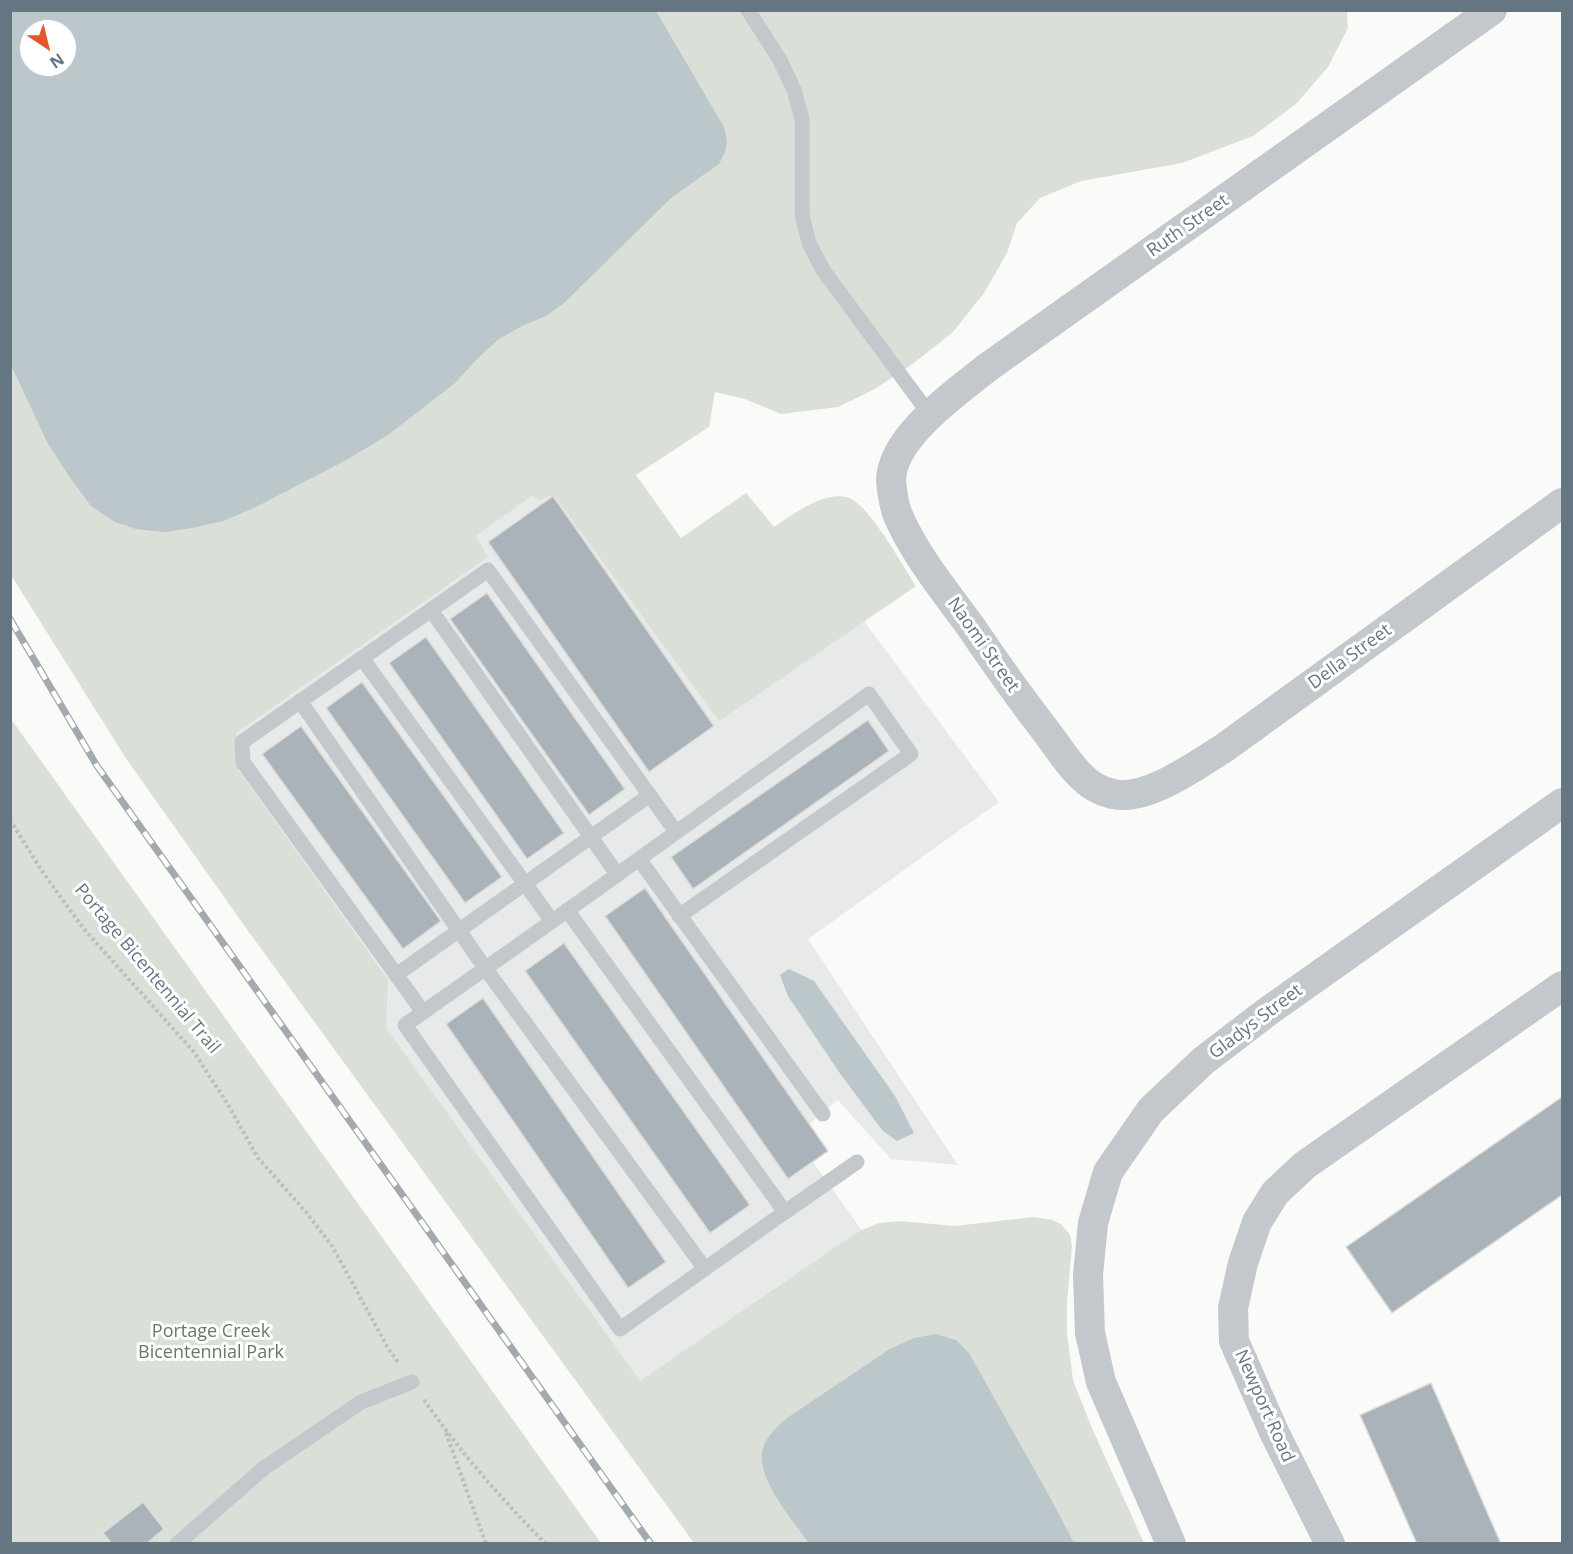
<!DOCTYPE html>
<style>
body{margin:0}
#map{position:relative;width:1573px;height:1554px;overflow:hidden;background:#fafaf8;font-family:"Open Sans",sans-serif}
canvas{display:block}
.frame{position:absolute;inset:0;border:12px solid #657683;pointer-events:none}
.north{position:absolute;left:18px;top:18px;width:60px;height:60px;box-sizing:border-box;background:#fff;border:2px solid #c1c8cd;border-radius:50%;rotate:145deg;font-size:16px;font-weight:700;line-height:24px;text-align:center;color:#657683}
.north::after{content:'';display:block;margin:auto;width:21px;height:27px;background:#e4572e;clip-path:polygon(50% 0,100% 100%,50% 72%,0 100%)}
</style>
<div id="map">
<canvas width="1573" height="1554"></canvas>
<div class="frame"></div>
<div class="north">N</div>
</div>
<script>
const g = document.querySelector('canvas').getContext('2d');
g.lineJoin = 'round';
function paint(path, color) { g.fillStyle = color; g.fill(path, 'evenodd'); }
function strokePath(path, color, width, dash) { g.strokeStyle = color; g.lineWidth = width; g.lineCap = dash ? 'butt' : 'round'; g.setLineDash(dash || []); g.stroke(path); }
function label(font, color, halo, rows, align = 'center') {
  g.font = font + ' "Open Sans",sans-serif'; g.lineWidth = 6; g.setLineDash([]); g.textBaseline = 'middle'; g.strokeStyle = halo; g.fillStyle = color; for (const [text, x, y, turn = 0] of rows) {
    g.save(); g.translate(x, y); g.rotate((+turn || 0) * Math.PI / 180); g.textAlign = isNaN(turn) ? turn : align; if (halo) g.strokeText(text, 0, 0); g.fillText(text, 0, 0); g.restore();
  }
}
const built = new Path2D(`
 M524,433L700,685L834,581L999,802L808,939L958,1165L891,1159L838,1100L809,1124L828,1151L813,1162L871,1243L648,1397L150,708Z`);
const green = new Path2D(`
 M10,11H1347L1348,28L1328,67L1296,104L1253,136L1182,163L1081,181L1040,198L1017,223L1007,253L984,293L953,332L914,363L875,389L838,407L781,414L745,399L715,392L709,427L636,475L681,538L746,493L774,527C792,515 826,489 849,498C870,506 903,566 916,586L719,721L553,494L539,501L533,495L476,536L488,557L236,733L239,771L388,980L386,1028L640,1381L843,1242L862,1230L879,1223L900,1221L955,1226L1034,1217L1052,1220L1061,1224L1070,1235L1072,1246L1067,1302V1334L1073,1380L1091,1426L1144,1543H694L251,935L125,757L11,575ZM30,30H66V66H30Z
 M11,719L601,1543H11Z`);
const water = new Path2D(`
 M10,11H656L724,127L727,141L725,152L719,164L671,198L564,303L546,316L524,325L499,339L478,358L455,383L388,435L348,459L254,508L223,521L192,528L164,532L136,529L115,522L91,506L69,476L48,444L11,365ZM30,30H66V66H30Z
 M789,969L814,981L895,1096L914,1133L897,1141L882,1130L839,1072L788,996L780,975Z
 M936,1334L956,1340L969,1353L1052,1501L1074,1543H809C793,1520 750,1473 765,1443C770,1433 779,1425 787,1418L890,1349L914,1338Z`);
const building = new Path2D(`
 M553,496L714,726L649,772L488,542Z
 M487,593L625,789L589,815L450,619Z
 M426,637L564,833L527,859L389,663Z
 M362,682L502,877L465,903L326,708Z
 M868,720L889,751L693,889L671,857Z
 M301,726L441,921L403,949L262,754Z
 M645,888L828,1151L788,1179L605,916Z
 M564,943L750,1205L710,1233L525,971Z
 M483,998L666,1262L628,1288L446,1024Z
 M1562,1097V1195L1392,1313L1346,1247Z
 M1431,1383L1501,1544H1417L1360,1415Z
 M143,1502L164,1529L146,1544H112L103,1533Z`);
const path = new Path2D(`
 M10,820L42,871L83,928L194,1052L227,1103L258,1158L306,1212L332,1246L388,1348L399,1364
 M424,1400C460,1451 501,1499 546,1544
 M446,1433L486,1544`);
const lane = new Path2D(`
 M748,10L780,60L794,90L802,119V215L809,243L823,270L930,415
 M431,610L617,874
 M362,658L552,921
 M300,701L485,968L705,1269
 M567,910L785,1212L620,1329L405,1025C483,970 562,915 639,859
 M679,916L911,754L869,694L639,859L823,1114
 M396,975L650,795
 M423,1012L243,762L242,742L488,570L676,832
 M785,1212L857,1162
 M177,1544L264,1468L361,1402L412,1382`);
const street = new Path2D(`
 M1492,10L988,367C957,392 891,437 891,481C892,491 894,504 897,513C914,554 945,591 971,627C996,664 1021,699 1048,734C1058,747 1067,762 1079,774C1089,785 1099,791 1113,794C1146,802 1197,765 1224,748L1562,503
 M1171,1544L1101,1382L1090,1333L1088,1275L1093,1223L1108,1172L1151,1110L1203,1061L1267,1012L1562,803
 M1330,1544L1274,1432L1234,1341L1233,1308L1243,1263L1257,1222L1275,1193L1305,1165L1562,986`);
const rail = new Path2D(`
 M10,619L97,766L651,1544`);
const streetNames = [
 ["Ruth Street",1188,226,-35],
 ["Naomi Street",983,645,55],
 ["Della Street",1350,657,-36],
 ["Portage Bicentennial Trail",147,969,50],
 ["Gladys Street",1256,1022,-37],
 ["Newport Road",1264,1406,66]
];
const parkNames = [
 ["Portage Creek",211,1332],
 ["Bicentennial Park",211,1353]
];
paint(built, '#e8e9e9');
paint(green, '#dadfd7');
paint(water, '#bbc7cb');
paint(building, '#aab3b9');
strokePath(building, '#dcdcda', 1.5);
strokePath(path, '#bbbfc2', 4, [3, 3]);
strokePath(lane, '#c3c8cc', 15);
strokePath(street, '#c3c8cc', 30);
strokePath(rail, '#a2aab0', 7);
strokePath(rail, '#fff', 4.5, [14]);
label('18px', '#657683', '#fff', streetNames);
label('18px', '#687a64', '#fff', parkNames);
</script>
